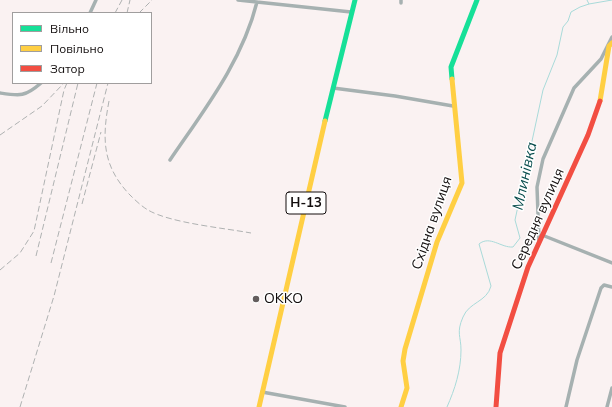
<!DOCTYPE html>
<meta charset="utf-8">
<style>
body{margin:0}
#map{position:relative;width:612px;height:407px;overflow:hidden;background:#faf2f2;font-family:Mulish,sans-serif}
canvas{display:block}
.legend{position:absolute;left:12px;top:12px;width:140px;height:72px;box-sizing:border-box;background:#fff;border:1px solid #a09e9e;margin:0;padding:5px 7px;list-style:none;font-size:12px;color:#120d0d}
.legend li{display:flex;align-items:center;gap:8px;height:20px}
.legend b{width:20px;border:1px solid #a09e9e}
</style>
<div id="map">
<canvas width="612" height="407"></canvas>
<ul class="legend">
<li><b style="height:5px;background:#16e098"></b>Вільно</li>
<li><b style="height:5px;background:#ffcf43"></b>Повільно</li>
<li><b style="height:5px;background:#f24e42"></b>Затор</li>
</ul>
</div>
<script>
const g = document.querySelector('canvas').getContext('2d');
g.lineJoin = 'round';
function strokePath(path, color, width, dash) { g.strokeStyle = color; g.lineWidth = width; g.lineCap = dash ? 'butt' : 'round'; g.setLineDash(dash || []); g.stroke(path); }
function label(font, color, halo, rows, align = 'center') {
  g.font = font + ' Mulish,sans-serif'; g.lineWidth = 3; g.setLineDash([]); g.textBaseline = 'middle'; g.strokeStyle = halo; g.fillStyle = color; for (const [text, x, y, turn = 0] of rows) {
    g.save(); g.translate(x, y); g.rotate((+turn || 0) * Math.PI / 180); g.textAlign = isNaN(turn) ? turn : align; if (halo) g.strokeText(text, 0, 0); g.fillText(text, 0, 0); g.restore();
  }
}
const stream = new Path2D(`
 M589,4L612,0
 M447,407C455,389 461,370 461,350C461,336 456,333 463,317C469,302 487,302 491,286L479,244C490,235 501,248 513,247L520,238L515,220L543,90L557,55L563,27L568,21L571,12L580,7L589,4L587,0`);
const street = new Path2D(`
 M238,0L351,12
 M401,3V0
 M90,13L96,0
 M333,88L395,96L453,106
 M0,93C20,96 25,97 41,83
 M170,160C204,110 242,62 257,2
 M542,235L612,263
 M539,241L537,187L543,159L574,88L601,59L612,37
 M262,392L345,407
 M566,407L577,360L601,288L604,285L612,287
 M607,407L612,388`);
const fast = new Path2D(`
 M452,79L451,67L477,0
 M325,121L355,0`);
const slow = new Path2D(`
 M600,101L609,46L612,43
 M259,407L325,121
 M401,407L407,388L403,361L405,349L437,242L462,183L452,79`);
const jam = new Path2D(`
 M496,407L500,353L528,267L588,135L600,101`);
const rail = new Path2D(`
 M115,13L122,0
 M127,13L130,0
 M139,13L152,0
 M109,101C102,138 102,165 129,194C134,199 141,206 148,210C170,223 224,228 251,233
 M0,135L42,106L64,83
 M82,204L101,132
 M36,256L78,83
 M51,263L97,83
 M0,270L20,253L34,231L64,90L67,83
 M20,407L54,296L108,83`);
const markers = [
 [256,299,4,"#635d5d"]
];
const shields = [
 [306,203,40]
];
const shieldNames = [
 ["Н-13",306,203]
];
const streetNames = [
 ["Середня вулиця",538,219,-66],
 ["Східна вулиця",432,223,-71]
];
const poiNames = [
 ["OKKO",264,299]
];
const waterNames = [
 ["Млинівка",525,176,-78]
];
strokePath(stream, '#a8dad9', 1);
strokePath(street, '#a6b1b1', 3.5);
strokePath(fast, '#16e098', 5);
strokePath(slow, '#ffcf43', 5);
strokePath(jam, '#f24e42', 5);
strokePath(rail, '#aeb1b1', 1, [6, 3]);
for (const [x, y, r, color] of markers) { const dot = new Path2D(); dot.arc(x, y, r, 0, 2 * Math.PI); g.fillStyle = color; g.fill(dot); strokePath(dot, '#fff', 1.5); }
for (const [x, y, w] of shields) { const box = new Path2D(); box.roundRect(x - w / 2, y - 11, w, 22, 3); g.fillStyle = '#fff'; g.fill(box); strokePath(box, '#120d0d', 1); }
label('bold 13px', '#120d0d', null, shieldNames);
label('14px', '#120d0d', '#fff', streetNames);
label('14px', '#120d0d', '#fff', poiNames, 'left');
label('italic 15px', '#084d4d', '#fff', waterNames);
</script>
